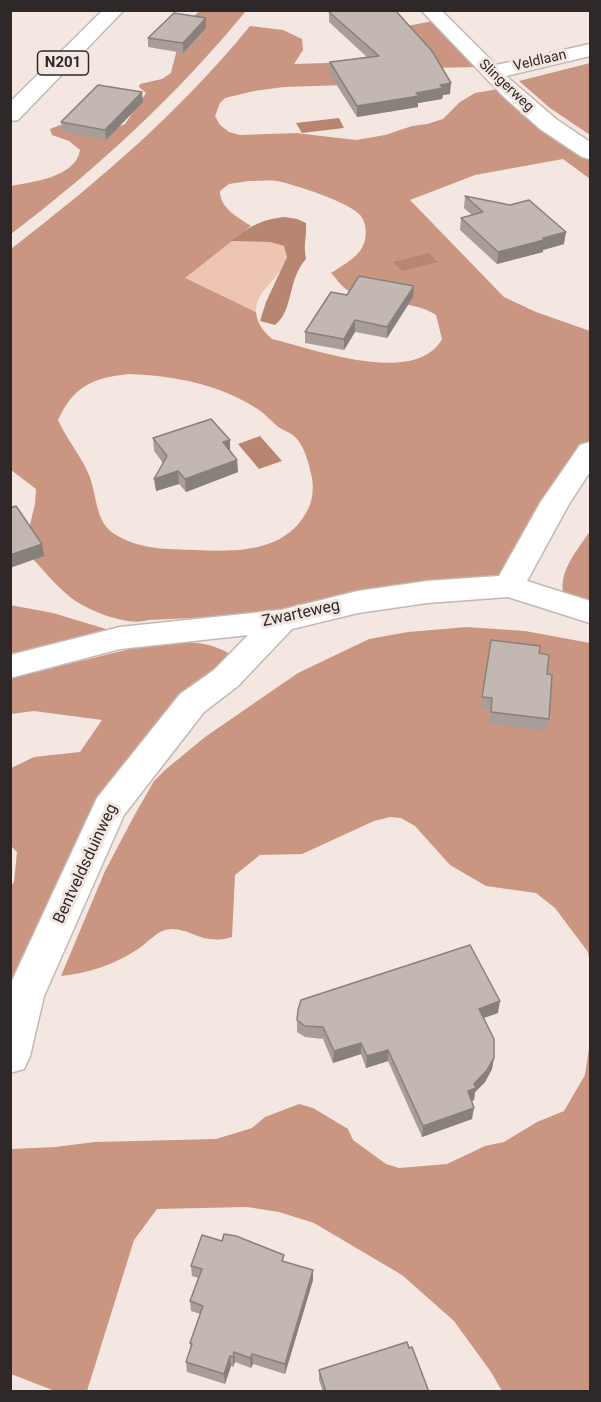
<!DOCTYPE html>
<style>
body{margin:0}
#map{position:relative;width:601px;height:1402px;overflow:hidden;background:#f4e7e2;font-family:Roboto,sans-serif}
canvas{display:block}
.frame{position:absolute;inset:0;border:12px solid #2e2928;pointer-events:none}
</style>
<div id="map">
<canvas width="601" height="1402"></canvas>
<div class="frame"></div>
</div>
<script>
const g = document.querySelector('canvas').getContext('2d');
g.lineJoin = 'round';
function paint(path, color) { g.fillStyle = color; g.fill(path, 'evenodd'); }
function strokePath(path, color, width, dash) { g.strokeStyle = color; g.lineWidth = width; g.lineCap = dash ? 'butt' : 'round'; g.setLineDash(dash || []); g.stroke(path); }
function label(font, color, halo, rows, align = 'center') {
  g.font = font + ' Roboto,sans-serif'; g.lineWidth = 6; g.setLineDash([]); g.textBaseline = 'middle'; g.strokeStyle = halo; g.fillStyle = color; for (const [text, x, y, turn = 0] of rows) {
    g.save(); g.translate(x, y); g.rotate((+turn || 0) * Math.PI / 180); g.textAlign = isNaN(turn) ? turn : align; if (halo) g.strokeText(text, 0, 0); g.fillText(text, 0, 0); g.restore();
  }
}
const green = new Path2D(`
 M231,241L270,242L284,246L287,257C284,263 281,270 277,275C268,287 256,295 256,312L184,278Z`);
const forest = new Path2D(`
 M200,11H246C177,95 98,168 11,234L10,186C33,182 76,177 80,150L69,141L52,135L50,129L60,125L120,126L125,124L146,93L139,87L140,84L162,79L171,73C177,51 181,24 200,11Z
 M433,21L481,67L424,68L346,85L284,87L254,91L225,98L220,103L215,116L220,125L229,132L240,135L296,133L356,140L385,135L412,126L427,124L443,119L460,102L475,93L504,88L572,138L590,150V179L563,159L475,175L410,200L504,297L536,312L590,331V473L521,574L282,614L148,620C128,627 86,610 70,597C53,583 39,565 24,549L35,504L36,489L11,470V249C100,180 178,114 250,26L283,30L302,39L303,50L294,64L326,63L427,47L407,26ZM249,181C258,181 268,180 277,181C293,184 352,203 361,216C368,226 367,242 360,251C353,260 340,267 331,273C336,278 341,286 347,290C369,307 409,297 436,315L442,339C416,387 313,349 272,339C264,332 257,324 256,312L185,278L251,226C238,217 220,209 220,191L229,184ZM129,374C175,376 220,384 259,410C265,414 270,420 276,425C281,430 290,432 295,437C305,446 309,465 312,478C314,491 312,503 306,513C284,552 237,552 196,550C168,549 138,550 113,533C95,521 97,494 89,475C82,457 67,440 58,420C74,386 92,378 129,374Z
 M590,63V135L550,108L519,81Z
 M590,531V613L564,597C557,572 577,551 590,531Z
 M10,605L53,613L116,632L11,654Z
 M467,627L525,631L590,643V965L588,952L555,908L536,893L486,886L450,865L415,826L401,818L390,817L374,821L302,854L260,855L235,875L232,937C200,947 188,924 165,930C155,933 144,946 135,951C111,966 88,973 61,976L105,871L134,816L154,781L165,770L205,737L298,673L369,639L408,632Z
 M181,642C201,642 215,645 232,655L151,738L11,1012L10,887L14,882L17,852L11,846V768L34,757L80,752L102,720L34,711L11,714V678L130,649Z
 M590,1041V1391H502L491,1372L454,1321L402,1275L314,1223L279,1212L247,1207L157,1209L134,1240L87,1391H55L11,1374V1149L55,1147L95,1142L216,1139L252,1128L265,1117L299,1104L313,1108L348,1129L353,1140L386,1164L399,1168L447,1164L485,1146L504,1142L537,1122L564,1111L585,1075Z`);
const water = new Path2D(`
 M339,118L344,128L302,133L296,123Z
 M285,217L297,219L306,223C307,238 303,243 306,259C287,280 294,310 275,325L260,321L266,302L287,257L284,246L270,242L231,241C251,226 259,220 285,217Z
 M429,253L438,262L402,271L393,262Z
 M260,436L282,461L259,469L238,444Z`);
const minor = new Path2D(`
 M421,10H441L496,65L590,44V56L506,76L556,119L590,142V159L582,157L540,129L504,97Z
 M590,442V472L569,504L527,581L590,601V623L508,597L427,603L358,613L292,629L238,686L204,712L124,815L44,996L30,1056L24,1069L10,1073V985L97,798L180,694L214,670L248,635L120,649L10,678V655L120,627L281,610L358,591L427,581L499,576L540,503L580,445Z`);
const primary = new Path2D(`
 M103,10H124L18,120L10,121V102Z`);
const wall = new Path2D(`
 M329,12L450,94L443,95L442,99L418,103V107L357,117L329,73L330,62L368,58L329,22Z
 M206,28L183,53L148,47V38Z
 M143,102L106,140L63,132L61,122Z
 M465,196L564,244L543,250V252L497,264L460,230L461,218L472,215L464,208Z
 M347,295L413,297L387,338L355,332L344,350L305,343V332Z
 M153,438L230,451L237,460L238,472L186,492L179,484L156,491L163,463L154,451Z
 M491,640L539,653L547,674L549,719L546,731L489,724L491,711L481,709Z
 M498,1013L484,1018L494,1058L492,1069L485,1082L475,1092L474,1100L471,1101L472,1119L422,1137L388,1061L366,1068L361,1054L333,1063L323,1039L305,1037L297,1032V1020Z
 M284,1262L313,1270V1280L285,1374L253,1364L251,1368L235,1362L233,1367L231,1366L225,1384L187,1372L186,1362L191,1349L190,1343L200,1314L191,1311L190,1301L198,1278L192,1276L191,1266Z
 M409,1348L429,1392H323L319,1380V1370Z`);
const shadedWall = new Path2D(`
 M206,18V28L183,53V43Z
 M451,83L450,94L443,95L442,99L418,103V107L357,117V106L416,93L440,85Z
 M142,92L143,102L106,140L105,130Z
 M566,232L564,244L543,250V252L497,264L498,252Z
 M414,286L413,297L387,338V327Z
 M355,320V332L344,350V339Z
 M230,440V453L223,442Z
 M237,460L238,472L186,492L185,479Z
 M178,471L179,484L156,491L154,479Z
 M42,544L44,556L10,568V555Z
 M500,1001L498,1013L477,1020L479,1009Z
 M361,1043V1054L333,1063L334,1051Z
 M388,1050V1061L366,1068L367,1056Z
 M494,1058L492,1069L485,1082L475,1092L474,1100L466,1103L468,1091Z
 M474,1108L472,1119L422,1137L423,1126Z
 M313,1270V1280L285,1374V1364Z
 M234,1352L235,1362L233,1367V1357Z
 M252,1354L253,1364L251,1368L250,1358Z
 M230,1356L231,1366L225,1384L224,1374Z`);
const building = new Path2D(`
 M333,10H395L432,51L451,83L440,85L443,88L416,93L419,96L357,106L330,62L379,56L329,12Z
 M174,13L206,18L183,43L148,38Z
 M98,85L142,92L105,130L61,122Z
 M465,196L510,205L529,200L566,232L543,238L544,240L498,252L461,218L483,212Z
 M359,276L414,286L387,327L355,320L344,339L305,332L331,292L347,295Z
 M211,419L230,440L223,442L237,460L185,479L178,471L154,479L167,456L153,438Z
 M16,506L42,544L10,555V508Z
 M491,640L540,646L539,653L549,655L547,674L552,675L549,719L491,712L492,698L482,697Z
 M470,945L500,1001L479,1009L494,1039V1058L487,1070L474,1084L476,1088L468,1091L474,1108L423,1126L388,1050L367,1056L361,1043L334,1051L323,1027L305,1026L297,1020L298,1010L301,1000Z
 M224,1234L236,1236L284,1255L282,1261L313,1270L285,1364L252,1354L250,1358L234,1352L233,1357L230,1356L224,1374L186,1362L192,1344L190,1343L203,1306L190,1301L202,1269L191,1266L202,1235L222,1241Z
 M407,1342L409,1348L412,1347L429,1392H326L319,1370Z`);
const farStreetnames = [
 ["Veldlaan",540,61,-13],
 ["Slingerweg",506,86,43]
];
const shields = [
 [63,63,51]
];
const shieldNames = [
 ["N201",63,63]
];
const streetNames = [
 ["Zwarteweg",301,614,-12],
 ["Bentveldsduinweg",86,864,-65]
];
paint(green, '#eec4b3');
paint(forest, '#ca9681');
paint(water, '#b88570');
strokePath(minor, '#c4b8b3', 3);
strokePath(primary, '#c4b8b3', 3);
paint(minor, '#fff');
paint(primary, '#fff');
paint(wall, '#a89d99');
paint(shadedWall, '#88807d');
paint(building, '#c3b7b2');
strokePath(building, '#88807d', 1.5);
label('14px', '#2e2928', '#f4e7e2', farStreetnames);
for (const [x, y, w] of shields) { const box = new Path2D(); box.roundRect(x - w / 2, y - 12, w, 24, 4.5); g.fillStyle = '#f4e7e2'; g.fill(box); strokePath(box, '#2e2928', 1.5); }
label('bold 15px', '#2e2928', null, shieldNames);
label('16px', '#2e2928', '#f4e7e2', streetNames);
</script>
